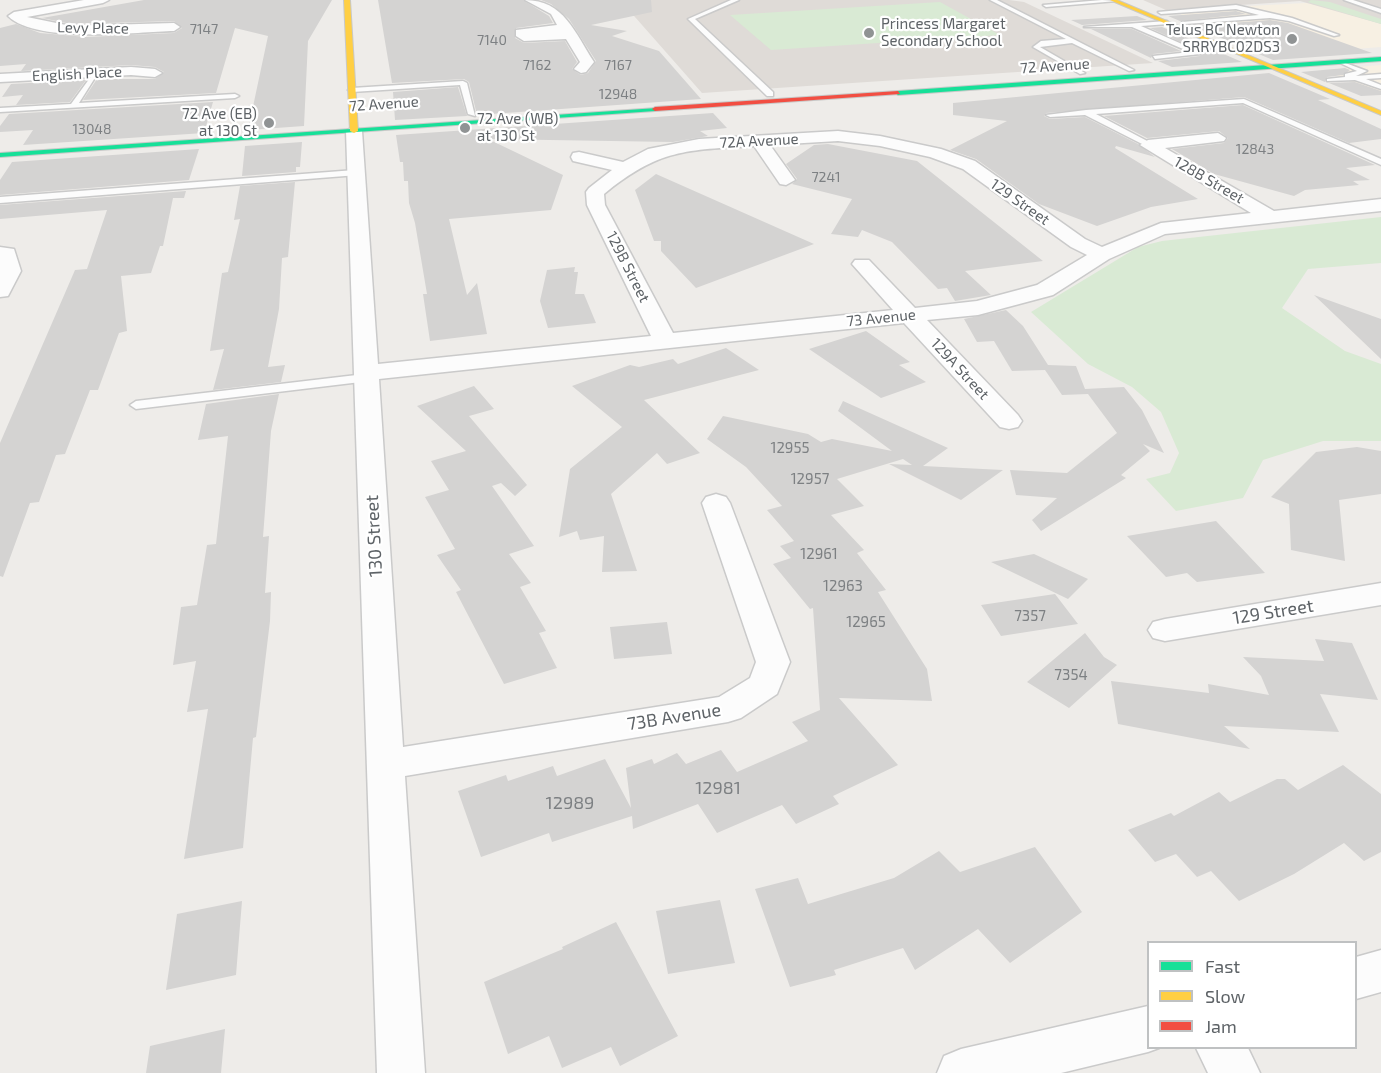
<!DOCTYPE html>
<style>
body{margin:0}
#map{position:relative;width:1381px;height:1073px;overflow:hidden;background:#eeece9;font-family:"Exo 2",sans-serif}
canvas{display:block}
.legend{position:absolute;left:1147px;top:941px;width:210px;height:108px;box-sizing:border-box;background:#fff;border:2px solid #bfc1c2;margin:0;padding:8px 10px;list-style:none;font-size:18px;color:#5e6367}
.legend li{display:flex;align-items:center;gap:12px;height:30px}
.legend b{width:30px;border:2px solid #bfc1c2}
</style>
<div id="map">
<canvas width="1381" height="1073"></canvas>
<ul class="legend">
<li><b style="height:8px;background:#16e098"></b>Fast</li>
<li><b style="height:8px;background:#ffcf43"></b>Slow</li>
<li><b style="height:8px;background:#f24e42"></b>Jam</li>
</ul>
</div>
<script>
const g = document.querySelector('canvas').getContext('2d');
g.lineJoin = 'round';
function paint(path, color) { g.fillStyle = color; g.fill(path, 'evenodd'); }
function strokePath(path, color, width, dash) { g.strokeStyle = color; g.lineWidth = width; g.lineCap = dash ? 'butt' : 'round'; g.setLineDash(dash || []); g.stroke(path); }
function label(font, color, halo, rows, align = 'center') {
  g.font = font + ' "Exo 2",sans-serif'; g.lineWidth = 4.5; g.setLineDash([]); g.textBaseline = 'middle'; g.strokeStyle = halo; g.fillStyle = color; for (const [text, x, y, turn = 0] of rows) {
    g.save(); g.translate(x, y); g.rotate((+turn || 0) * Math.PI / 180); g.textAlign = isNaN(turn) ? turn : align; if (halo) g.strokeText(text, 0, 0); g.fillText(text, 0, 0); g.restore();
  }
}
const commercial = new Path2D(`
 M1306,3L1321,5L1381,24V47L1293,54L1271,50L1170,10Z
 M1381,65V94L1330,73L1332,69Z`);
const education = new Path2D(`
 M620,0H1009L1024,2L1153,63L702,93Z
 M1143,0H1381V24L1300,1L1166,10Z`);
const green = new Path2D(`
 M1311,0L1330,2L1381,19V24L1308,2Z
 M940,2L1000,35L771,50L730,15Z
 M1381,217V263L1308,269L1282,308L1345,351L1381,364V441H1323L1263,460L1243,498L1176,511L1146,479L1170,473L1179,453L1161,412L1132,387L1088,364L1031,312L1138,247L1162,241Z`);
const building = new Path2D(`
 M144,0H332L308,41L304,126L248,130L268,36L235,28L216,93L83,100L97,79H155L164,72L155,67L131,65L21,71L26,64L0,66V28L16,24L40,33L87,37L174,33L182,28L174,21L71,24L42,18Z
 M378,0H523L549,16L553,23L516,28L515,38L524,43L565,41L577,62L572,69L581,75L588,73L596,61L569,19L551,4L541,0H651L652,12L591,25L627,31L612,36L659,51L701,99L477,115L469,82L464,79L392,83Z
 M1236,11L1246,14L1180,21L1168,16Z
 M1137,16L1147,20L1082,25L1071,20Z
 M1270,20L1288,23L1372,53L1273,60L1192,26Z
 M1162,27L1242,62L1172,67L1158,61L1200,56L1202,52L1150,28Z
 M1091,29H1132L1181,51L1153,54L1151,58Z
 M1345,68L1350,70L1343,75L1327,77L1325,82L1301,72Z
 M1269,73L1330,99L1318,100L1381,129V139L1349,143L1244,97L1046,113L1044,116L1050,119L1085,117L1138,144L1155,157L1116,146L1115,148L1198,199L1151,207L1097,226L1039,204L976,159L950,150L1007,121L953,115V103Z
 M86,80L70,102L16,105L23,95L2,97L11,84Z
 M1355,82L1381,91V95L1361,96L1329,83Z
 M458,87L467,116L395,120L393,92Z
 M213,102L204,133L23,145L33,130L0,132V126L9,114Z
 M1243,105L1375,165L1346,168L1370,180L1353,181L1359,185L1305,190L1294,196L1214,174L1172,149L1224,143L1228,138L1219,131L1147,138L1104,116Z
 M713,113L727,128L700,131L708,136L673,142L488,139L563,175L551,210L449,219L467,295L477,283L487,334L430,341L423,294H427L415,223L409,203L408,181H404L403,162H400L396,135Z
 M302,142L300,167H296V172L242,176L245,146Z
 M828,144L917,161L1043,261L965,271L991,295L955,301L947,288L938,289L892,242L862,230L858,237L831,234L852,199L792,184L797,179L786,164L814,145Z
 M199,149L189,180L0,195V180L12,162Z
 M656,174L814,244L696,288L661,251V241H654L635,190Z
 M295,182L288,257L282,258L279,309L268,367L285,365L281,382L213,390L224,349L210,351L222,273L228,272L240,219L234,220L240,186Z
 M186,191L184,198H173L163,246H160L151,273L121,276L127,331L119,333L98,390H90L65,454L56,455L39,502L30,503L3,577L0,576V443L75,270L87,269L107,210L0,219V205Z
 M575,267L574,272H578L575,294H584L596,323L548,328L540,301L547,270Z
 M1314,295L1381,319V359Z
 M1006,310L1023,326L1048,365L1076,366L1085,389L1124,387L1142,410L1164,453L1143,444L1150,451L1121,475L1126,478L1041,531L1032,520L1057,498L1016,495L1010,470L1067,473L1117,433L1088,394L1062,395L1045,370L1012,371L994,341L977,342L964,319Z
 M866,331L910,362L899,365L926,382L881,398L809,349Z
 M726,348L759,370L644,400L700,453L667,464L657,453L611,494L637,571L602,572L604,536L580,540L577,531L559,537L570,469L622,427L572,386L630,365L639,367L673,359L678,364Z
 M474,386L494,409L469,416L527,485L515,496L501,483L492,486L534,546L509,554L531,583L520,587L546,631L539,633L557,668L504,684L456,592L461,590L437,555L455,549L425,497L449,490L431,461L466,451L417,406Z
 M279,394L271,431L263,537L269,536L265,593L271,592L270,621L256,737L253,738L243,848L184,859L208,709L187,712L196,661L173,665L181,607L197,605L207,545L216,544L228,436L198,440L206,404Z
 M843,401L948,448L923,466L1003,470L961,500L889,464L912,465L903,459L837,479L864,506L831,515L864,550L857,553L886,590L878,592L927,669L932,701L839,698L898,765L833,796L839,804L796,824L782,805L717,833L698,804L633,829L632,816L552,842L549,833L481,857L458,791L506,775L508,781L553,766L557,776L605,759L631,808L626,768L652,759L654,764L677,753L686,764L721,750L737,772L808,741L792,722L820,710L813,608L810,609L773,564L791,558L780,546L794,541L767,510L782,506L746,467L707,439L723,416L808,434L821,442L832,439L892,451L838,411Z
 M1357,447L1381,451V494L1339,500L1345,561L1291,550L1289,504L1271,497L1316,452Z
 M1216,521L1265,573L1197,582L1187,573L1166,577L1127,536Z
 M1034,554L1088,579L1068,599L991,562Z
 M1055,594L1078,624L1001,636L981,605Z
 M667,622L672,654L614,659L610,627Z
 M1085,633L1104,657L1117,665L1069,708L1027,682Z
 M1315,639L1352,643L1378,700L1320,694L1339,732L1224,726L1250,749L1118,724L1111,681L1209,693L1208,684L1269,695L1261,676L1243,657L1324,661Z
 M1343,765L1381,794V852L1364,861L1344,843L1294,874L1239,901L1211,871L1197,877L1176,854L1155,862L1128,830L1171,813L1174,816L1219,792L1230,802L1277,779H1285L1298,790Z
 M1035,847L1082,912L1010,963L978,929L915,970L903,948L834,970L836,975L790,987L755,889L798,878L808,904L894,878L939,851L960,872Z
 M720,900L735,963L668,974L656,911Z
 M242,901L236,975L166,990L177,914Z
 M616,922L678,1036L620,1066L611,1047L562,1068L549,1036L508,1054L484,982L563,949L562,947Z
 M225,1029L221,1073H146L150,1046Z`);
const lane = new Path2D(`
 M731,0H739L695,19L773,92V96H767L688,19Z
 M990,0H997L1134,70L1129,71L1072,43L1040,47L1085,73L1080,74L1033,47L1041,41L1066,39Z
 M1102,0L1117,1L1046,7L1043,5Z
 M1344,0H1353L1381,9V13Z
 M1236,5L1292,18L1339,35L1334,36L1289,21L1270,18L1185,24L1182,22L1259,15L1236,9L1161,14L1158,12Z
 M1167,21L1169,24L1141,26L1200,52V54L1155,59L1153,56L1190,52L1132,27H1084Z
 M1340,61L1367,71L1356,76L1381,74V78L1366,79L1381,85V89L1355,80L1327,81V79L1345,77V74L1357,71L1340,63Z
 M95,71L98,73L79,103L235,94L239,96L235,98L0,112V108L71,104Z
 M463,81L467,83L475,116L468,114L460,85L352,92L348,90L352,88Z
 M1244,99L1381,159V165L1243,103L1096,114L1151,143L1152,145L1148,147L1085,115L1050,117L1046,115L1086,110Z
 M355,170L358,171V175L0,203V197Z
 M365,374L369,375V381L136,409L130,405L136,401Z`);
const street = new Path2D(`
 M84,0H109L103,3L27,17L71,26L174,23L180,27L174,31C135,32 36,44 8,16L14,12Z
 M525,0C564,0 575,33 594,62L586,72L581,73L574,69L580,62L566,39L524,41L516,36V30L557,25L551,14Z
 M131,67L155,69L162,73L155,77L131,75L0,82V74Z
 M354,126L362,131L378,364L651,336L587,205L586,192L589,188L612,170L573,161L571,157L573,153L579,152L623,162L648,149L699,139L838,131L880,136L941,149L975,161L1085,239L1102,247L1161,223L1251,213L1140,145L1148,140L1218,133L1226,138L1224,141L1165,148L1274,211L1381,199V211L1165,234L1109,259L1053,295L978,315L927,320L1018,415L1022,421L1018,427L1009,429L1000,427L904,323L379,379L403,747L719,697L750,678L756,662L702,503L706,497L716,494L726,497L730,503L790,662L777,694L741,718L728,722L405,776L425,1073H377L346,131ZM838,141L880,146L930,157L963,169L1071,247L1087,255L1037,285L977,301L915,308L869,260H855L852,264L893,310L673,333L605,205L604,194C659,149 686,150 754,146L780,184L786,185L795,180L770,145Z
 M0,247L14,249L21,271L8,296L0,297Z
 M1381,583V605L1165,641L1153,638L1148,630L1153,622L1165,619Z
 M1381,950V992L1356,999V957Z
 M1148,1006V1048H1159L1148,1052L1061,1073H937L944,1056L961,1049Z
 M1196,1048H1248L1260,1073H1208Z`);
const fast = new Path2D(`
 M1381,57V61L898,95L895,93L898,91Z
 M657,108L655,111L0,157V153Z`);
const slow = new Path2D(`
 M344,0H350L358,131L354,133L350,131Z
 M1110,0H1117L1381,111V115Z`);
const jam = new Path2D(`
 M898,91L900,94L655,111L652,109L655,107Z`);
const markers = [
 [869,33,6,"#909394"],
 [1292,39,6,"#909394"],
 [269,123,6,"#909394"],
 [465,128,6,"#909394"]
];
const farNumbernames = [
 ["7147",204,29],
 ["7140",492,40],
 ["7162",537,65],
 ["7167",618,65],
 ["12948",618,94],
 ["13048",92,129],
 ["12843",1255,149],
 ["7241",826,177]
];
const farPoinames = [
 ["Princess Margaret",881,24],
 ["Secondary School",881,41],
 ["Telus BC Newton",1280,30,"right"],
 ["SRRYBC02DS3",1280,47,"right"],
 ["72 Ave (EB)",257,114,"right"],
 ["at 130 St",257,131,"right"],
 ["72 Ave (WB)",477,119],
 ["at 130 St",477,136]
];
const farStreetnames = [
 ["Levy Place",93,28,1],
 ["72 Avenue",1055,66,-4],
 ["English Place",77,74,-3],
 ["72 Avenue",384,104,-4],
 ["72A Avenue",759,141,-3],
 ["128B Street",1209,180,30],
 ["129 Street",1020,202,35],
 ["129B Street",628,267,63],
 ["73 Avenue",881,318,-6],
 ["129A Street",960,369,47]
];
const numberNames = [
 ["12955",790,448],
 ["12957",810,479],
 ["12961",819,554],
 ["12963",843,586],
 ["7357",1030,616],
 ["12965",866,622],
 ["7354",1071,675]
];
const streetNames = [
 ["130 Street",374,536,-93],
 ["129 Street",1273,612,-9],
 ["73B Avenue",674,717,-9]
];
const nearNumbernames = [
 ["12981",718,788],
 ["12989",570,803]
];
paint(commercial, '#f7f0e3');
paint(education, '#dfdbd7');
paint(green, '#d9ead4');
paint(building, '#d4d3d2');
strokePath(lane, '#cacaca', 3);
strokePath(street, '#cacaca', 3);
strokePath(fast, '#c8c9c8', 2);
strokePath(slow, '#c8c9c8', 2);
strokePath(jam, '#c8c9c8', 2);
paint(lane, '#fcfcfc');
paint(street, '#fcfcfc');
paint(fast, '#16e098');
paint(slow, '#ffcf43');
paint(jam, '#f24e42');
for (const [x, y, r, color] of markers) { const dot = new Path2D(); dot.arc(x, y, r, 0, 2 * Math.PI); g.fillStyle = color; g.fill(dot); strokePath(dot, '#fff', 2); }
label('14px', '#7d8083', null, farNumbernames);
label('15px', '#5e6367', '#fff', farPoinames, 'left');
label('15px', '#5e6367', '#fff', farStreetnames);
label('15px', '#7d8083', null, numberNames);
label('18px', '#5e6367', '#fff', streetNames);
label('18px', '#7d8083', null, nearNumbernames);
</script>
